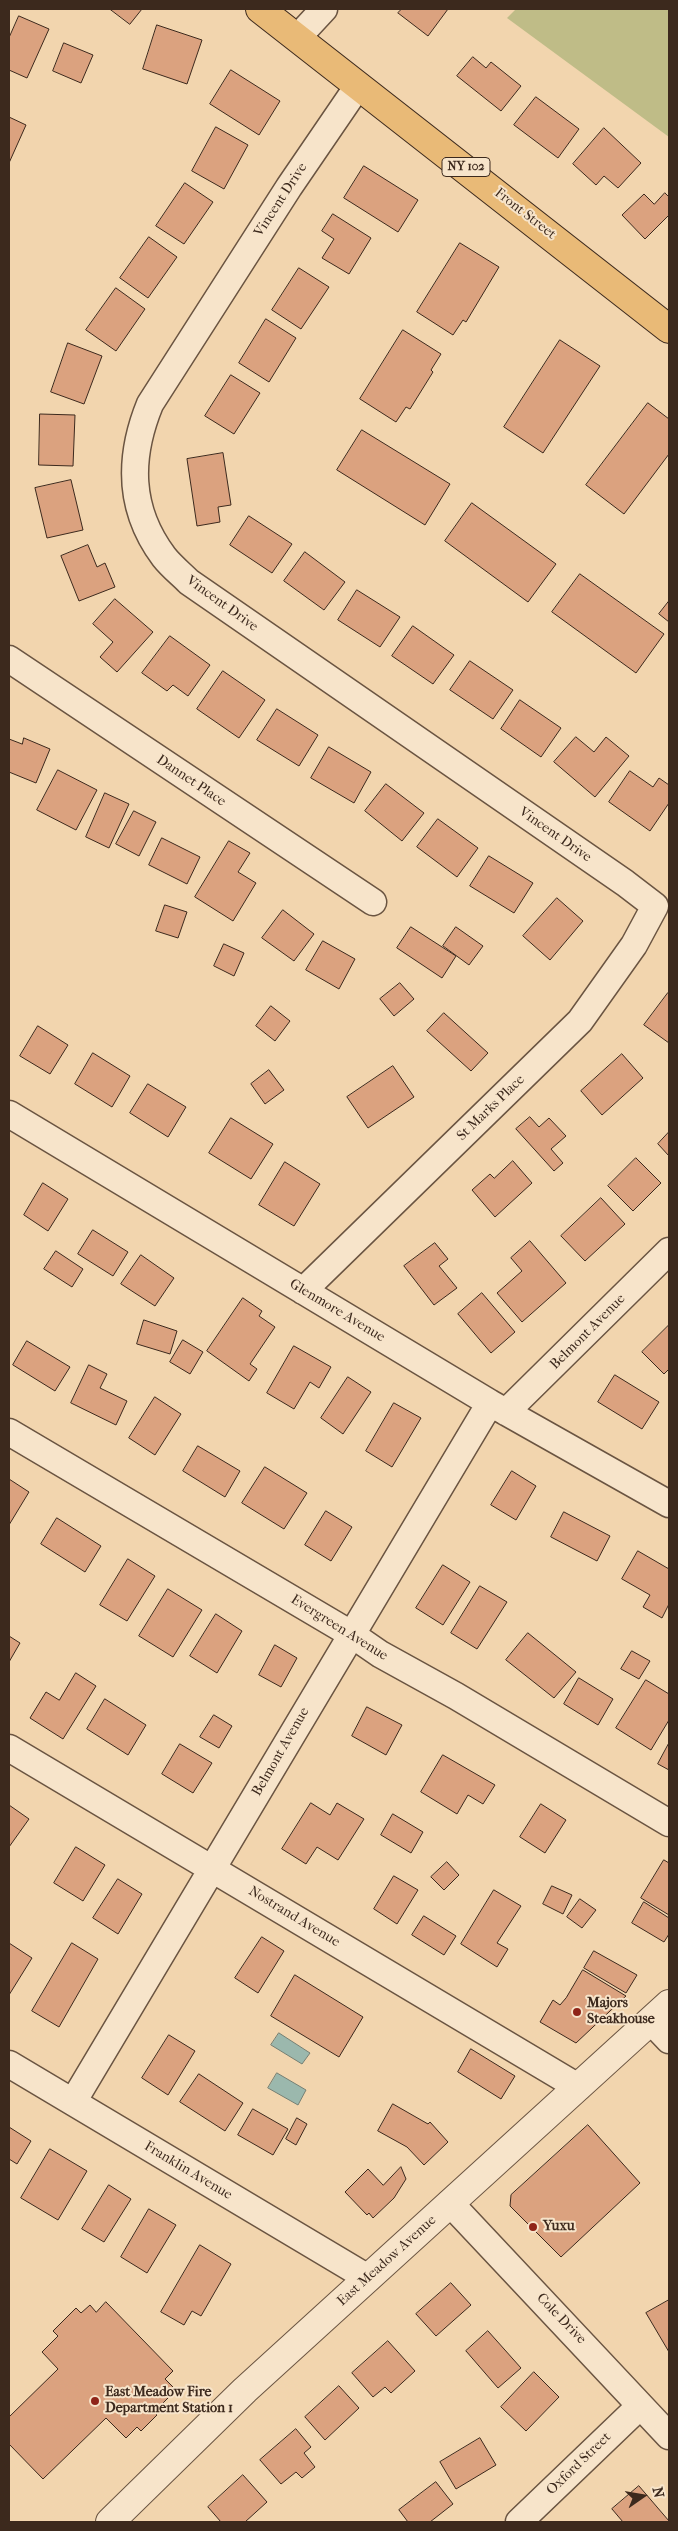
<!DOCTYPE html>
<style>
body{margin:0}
#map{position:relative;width:678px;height:2531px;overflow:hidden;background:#f2d5ae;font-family:"IM FELL French Canon",serif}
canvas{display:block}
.frame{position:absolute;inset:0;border:10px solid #3c291d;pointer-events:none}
.north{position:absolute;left:618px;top:2471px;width:50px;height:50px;-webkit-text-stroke:4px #f7e4ca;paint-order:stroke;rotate:77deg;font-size:14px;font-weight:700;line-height:20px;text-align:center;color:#3c291d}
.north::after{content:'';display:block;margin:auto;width:18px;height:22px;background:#3c291d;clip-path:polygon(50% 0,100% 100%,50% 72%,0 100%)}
</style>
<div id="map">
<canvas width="678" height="2531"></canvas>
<div class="frame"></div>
<div class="north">N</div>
</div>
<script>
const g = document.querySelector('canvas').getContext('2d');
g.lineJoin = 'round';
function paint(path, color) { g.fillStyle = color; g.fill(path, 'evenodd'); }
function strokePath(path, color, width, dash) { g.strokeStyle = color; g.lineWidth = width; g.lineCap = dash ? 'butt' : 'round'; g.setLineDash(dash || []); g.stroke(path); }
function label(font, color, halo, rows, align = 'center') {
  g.font = font + ' "IM FELL French Canon",serif'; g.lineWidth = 4; g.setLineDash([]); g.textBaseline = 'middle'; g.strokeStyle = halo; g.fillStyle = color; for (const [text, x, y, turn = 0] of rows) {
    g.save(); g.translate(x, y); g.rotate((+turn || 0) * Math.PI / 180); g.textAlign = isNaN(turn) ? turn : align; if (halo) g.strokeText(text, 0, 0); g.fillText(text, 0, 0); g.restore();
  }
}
const green = new Path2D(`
 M516,9H669V137L507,18Z`);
const water = new Path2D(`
 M279,2033L310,2053L302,2064L271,2045Z
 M277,2073L306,2090L298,2105L268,2088Z`);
const building = new Path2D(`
 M110,9H142L130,24Z
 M402,9H448L428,36L398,13Z
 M19,16L49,29L27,78L9,70V38Z
 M157,25L202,40L187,84L143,69Z
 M64,43L93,55L81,83L53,71Z
 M473,57L486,68L491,62L521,86L501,111L457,76Z
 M231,70L280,101L259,135L210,104Z
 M536,97L579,129L558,158L514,125Z
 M9,117L26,125L9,163Z
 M216,127L248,145L224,189L192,171Z
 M604,128L641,163L618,188L604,176L596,185L573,164Z
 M364,166L418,200L398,232L344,198Z
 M185,183L213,202L184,244L156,226Z
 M665,193L669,197V215L645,239L622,215L644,194L654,204Z
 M333,214L371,238L349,274L322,258L334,239L322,231Z
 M149,237L177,257L148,298L120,278Z
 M460,243L499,267L466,322L463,320L453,335L417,312Z
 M299,268L329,287L301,329L272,310Z
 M116,288L145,309L116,351L86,330Z
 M266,319L296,338L269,382L239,363Z
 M403,330L441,354L431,370L433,372L410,409L406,407L396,422L360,399Z
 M560,340L600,366L543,453L504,427Z
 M68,343L102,356L84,404L51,392Z
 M231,375L260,393L234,434L205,416Z
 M648,403L669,419V454L624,514L586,485Z
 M40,414L75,415L73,466L39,465Z
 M362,430L450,484L425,525L337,470Z
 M223,453L231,505L218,507L220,522L197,526L187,459Z
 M71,480L83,530L47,538L35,488Z
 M472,503L556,564L528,602L445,541Z
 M249,516L292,544L272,573L230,545Z
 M88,545L97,567L105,563L115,587L79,601L61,556Z
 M305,552L345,582L324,610L284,581Z
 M580,574L664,634L636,673L552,612Z
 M357,590L400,617L380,647L338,620Z
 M115,599L153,632L117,672L100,657L113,642L93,624Z
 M669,601V622L659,614Z
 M413,626L454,655L433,684L392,656Z
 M170,636L210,665L188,696L173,685L167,691L142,673Z
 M470,661L513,690L493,719L450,690Z
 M223,671L265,700L239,738L197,709Z
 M520,700L561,728L541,757L501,729Z
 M277,709L318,735L299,766L257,740Z
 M576,737L594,752L606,737L629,756L595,797L554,762Z
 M24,738L50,749L36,783L9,772V739L22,744Z
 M329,747L371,772L354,803L311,778Z
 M58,770L97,790L76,830L37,810Z
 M630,771L653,787L659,778L669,785V803L650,831L609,802Z
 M386,784L424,813L402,841L365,811Z
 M105,793L129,804L109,848L86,837Z
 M134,811L156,822L139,856L116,844Z
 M438,819L478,848L457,877L417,847Z
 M162,838L200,857L187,884L149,865Z
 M229,841L250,853L238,872L256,883L233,921L195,897Z
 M489,856L533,883L514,913L470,886Z
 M557,898L583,921L550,960L523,936Z
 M165,905L187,912L178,938L156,931Z
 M283,910L314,934L294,961L262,938Z
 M411,927L456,956L442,978L397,948Z
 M456,927L483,946L469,965L443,946Z
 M323,941L355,959L339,989L306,970Z
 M224,944L244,953L234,976L214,966Z
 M400,983L414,999L394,1016L380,999Z
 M668,993L669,994V1043L644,1025Z
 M271,1006L290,1021L275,1041L256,1026Z
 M444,1013L488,1053L471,1071L427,1031Z
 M38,1026L68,1045L50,1074L20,1056Z
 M93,1053L130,1076L112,1107L75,1084Z
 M622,1054L643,1078L602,1115L581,1091Z
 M393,1066L414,1097L368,1128L347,1097Z
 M269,1070L284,1090L265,1104L251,1084Z
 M148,1084L186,1107L168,1137L130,1113Z
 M530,1117L539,1127L549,1118L566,1136L551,1149L563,1163L554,1171L516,1129Z
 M231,1118L273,1144L251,1179L209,1153Z
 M669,1132V1156L658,1144Z
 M636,1158L661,1183L633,1211L608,1186Z
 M513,1161L532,1183L495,1217L472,1190L490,1174L494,1178Z
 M285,1162L320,1184L294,1226L259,1205Z
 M43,1183L68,1199L48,1231L24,1215Z
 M601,1198L625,1224L585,1261L561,1236Z
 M93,1230L128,1252L113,1276L78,1254Z
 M530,1241L566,1283L522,1322L497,1293L522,1271L511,1258Z
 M435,1243L448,1259L439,1266L457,1288L434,1305L404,1266Z
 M56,1251L83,1269L72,1287L44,1269Z
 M141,1255L174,1278L155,1306L121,1284Z
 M482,1293L515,1332L491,1353L458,1314Z
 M243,1298L262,1311L259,1316L275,1327L250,1364L257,1369L249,1381L207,1351Z
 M144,1320L177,1331L170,1354L137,1344Z
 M669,1325V1369L664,1374L642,1352Z
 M183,1340L203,1352L190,1374L170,1362Z
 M27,1341L70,1367L55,1391L13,1365Z
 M294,1346L331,1367L319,1388L310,1382L294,1409L267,1393Z
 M89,1365L107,1374L100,1388L127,1401L116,1425L71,1403Z
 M615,1375L659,1402L642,1429L598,1402Z
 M348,1377L371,1392L343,1434L321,1418Z
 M155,1397L181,1414L155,1455L129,1438Z
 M394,1403L421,1418L392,1467L366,1451Z
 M198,1446L240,1471L225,1497L183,1471Z
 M265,1467L307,1493L284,1529L242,1503Z
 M512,1471L536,1486L516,1520L491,1505Z
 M9,1479L29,1492L9,1525Z
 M326,1511L352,1527L331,1561L305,1545Z
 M564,1512L610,1536L597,1561L551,1537Z
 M57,1518L101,1546L85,1572L41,1544Z
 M638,1551L669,1569V1604L662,1618L643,1607L650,1595L622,1579Z
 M128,1559L155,1576L127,1621L100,1605Z
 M443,1565L470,1582L443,1625L416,1608Z
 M480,1586L507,1602L477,1649L451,1633Z
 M168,1589L202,1610L173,1657L139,1636Z
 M216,1614L242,1631L217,1673L190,1656Z
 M528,1633L576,1672L554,1698L506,1660Z
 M9,1636L20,1643L9,1662Z
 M275,1645L297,1658L281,1687L259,1675Z
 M632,1651L650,1661L639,1679L621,1669Z
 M76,1673L96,1686L63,1739L30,1718L46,1692L59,1700Z
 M579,1678L613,1699L598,1725L564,1704Z
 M646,1680L669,1694V1720L651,1750L616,1728Z
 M105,1699L146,1725L128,1755L87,1729Z
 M367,1707L402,1725L386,1755L352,1736Z
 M214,1715L232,1726L219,1748L200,1737Z
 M669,1743V1770L658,1764Z
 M180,1744L212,1763L193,1793L162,1774Z
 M443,1755L495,1785L483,1804L468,1795L457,1814L421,1792Z
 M311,1803L330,1815L337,1803L364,1819L338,1860L317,1847L306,1864L282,1849Z
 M541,1804L566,1820L545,1853L520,1837Z
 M9,1805L29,1819L9,1847Z
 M393,1814L423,1832L411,1853L381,1835Z
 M76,1847L105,1865L83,1901L54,1883Z
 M664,1860L669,1863V1915L641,1898Z
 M447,1862L459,1875L444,1890L431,1877Z
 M394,1876L418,1890L397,1924L374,1909Z
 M118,1879L142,1894L118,1934L93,1918Z
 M552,1886L572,1895L563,1914L543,1904Z
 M494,1890L521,1906L497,1943L508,1949L497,1967L461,1944Z
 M580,1899L596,1910L582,1928L567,1917Z
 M644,1902L669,1918V1934L664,1942L632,1923Z
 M424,1916L456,1936L444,1955L412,1935Z
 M262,1937L284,1951L258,1993L235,1978Z
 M9,1943L32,1958L9,1995Z
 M72,1943L98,1959L59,2027L32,2011Z
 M594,1951L637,1975L626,1993L584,1968Z
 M583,1970L626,1996L576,2043L540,2022L553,2000L560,2005L566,1998Z
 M295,1975L363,2017L339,2057L271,2016Z
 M169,2035L195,2051L168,2095L142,2078Z
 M471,2049L515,2076L501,2099L458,2072Z
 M199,2074L243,2103L225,2131L180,2102Z
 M393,2104L428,2124L430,2122L448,2142L424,2165L407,2147L378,2131Z
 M253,2109L288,2129L273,2155L238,2135Z
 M297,2118L307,2124L296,2145L286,2139Z
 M588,2125L640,2183L561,2257L510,2206L511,2195Z
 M9,2127L31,2141L17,2164L9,2159Z
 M50,2149L87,2171L58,2220L21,2198Z
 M401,2167L406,2179L394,2198L373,2218L369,2213L367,2215L345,2192L368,2169L383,2185Z
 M109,2185L131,2199L104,2242L82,2229Z
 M149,2209L176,2225L147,2273L121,2257Z
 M200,2245L231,2264L201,2316L192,2311L184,2325L161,2312Z
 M451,2283L471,2305L436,2336L416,2314Z
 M669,2300V2352L646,2313Z
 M106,2302L173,2371L165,2379L176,2390L154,2412L157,2415L141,2431L137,2427L126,2438L106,2418L43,2479L9,2444V2417L58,2369L42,2352L58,2336L53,2331L76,2308L81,2313L90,2305L96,2312Z
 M488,2331L521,2368L498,2388L466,2351Z
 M388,2341L415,2371L391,2393L385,2387L373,2397L352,2373Z
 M534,2372L559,2397L526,2431L501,2407Z
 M339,2386L359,2408L325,2440L305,2417Z
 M296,2429L311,2447L304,2453L315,2467L302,2478L296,2472L281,2484L260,2460Z
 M480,2438L496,2465L456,2489L440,2462Z
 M243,2475L267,2502L245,2522H221L208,2507Z
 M436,2482L453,2504L430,2522H408L399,2510Z
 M639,2486L669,2521V2522H623L612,2509Z`);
const minor = new Path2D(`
 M298,37L324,9
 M9,659L373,902
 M9,1114L490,1403L669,1504
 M303,1291L580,1021L634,945L655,906L625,883L189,582C181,574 171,566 164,557C128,509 128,458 150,404L289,187L358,86
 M506,1412L669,1251
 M9,1432L351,1634L380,1654L456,1696L669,1823
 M9,1748L578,2087
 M651,2021L669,2040
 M9,2064L368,2278
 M73,2102L490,1403
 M450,2203L669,2436
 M519,2522L640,2406`);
const tertiary = new Path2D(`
 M110,2522L245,2390L669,2004`);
const primary = new Path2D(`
 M260,9L669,329`);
const markers = [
 [577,2012,5,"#8f2418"],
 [533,2227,5,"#8f2418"],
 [95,2401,5,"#8f2418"]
];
const shields = [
 [466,167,48]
];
const shieldNames = [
 ["NY 102",466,167]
];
const streetNames = [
 ["Vincent Drive",281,200,-57],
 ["Front Street",525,214,38],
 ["Vincent Drive",222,604,36],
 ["Dannet Place",191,781,34],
 ["Vincent Drive",555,835,35],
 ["St Marks Place",491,1108,-44],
 ["Glenmore Avenue",337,1311,31],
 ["Belmont Avenue",588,1332,-45],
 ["Evergreen Avenue",339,1628,32],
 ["Belmont Avenue",281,1752,-60],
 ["Nostrand Avenue",294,1917,31],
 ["Franklin Avenue",188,2171,31],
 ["East Meadow Avenue",387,2261,-42],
 ["Cole Drive",561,2319,46],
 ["Oxford Street",579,2464,-44]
];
const poiNames = [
 ["Majors",587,2004],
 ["Steakhouse",587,2020],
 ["Yuxu",543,2227],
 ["East Meadow Fire",105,2393],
 ["Department Station 1",105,2409]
];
paint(green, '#bfbc87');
paint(water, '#9bb8ad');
strokePath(water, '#757f73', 1);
paint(building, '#dba27f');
strokePath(building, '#3c291d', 1);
strokePath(minor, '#6a5441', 29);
strokePath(tertiary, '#6a5441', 30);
strokePath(primary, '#3c291d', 30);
strokePath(minor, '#f7e4ca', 26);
strokePath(tertiary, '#f7e4ca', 28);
strokePath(primary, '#e9ba77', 28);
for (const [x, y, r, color] of markers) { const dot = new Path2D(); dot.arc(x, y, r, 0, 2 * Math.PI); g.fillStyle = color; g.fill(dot); strokePath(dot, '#f7e4ca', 2); }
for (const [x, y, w] of shields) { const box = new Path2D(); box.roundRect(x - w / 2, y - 9.5, w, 19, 4); g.fillStyle = '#f7e4ca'; g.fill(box); strokePath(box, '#3c291d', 1); }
label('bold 12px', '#3c291d', null, shieldNames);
label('14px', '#3c291d', '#f7e4ca', streetNames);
label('bold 14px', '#3c291d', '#f7e4ca', poiNames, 'left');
</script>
